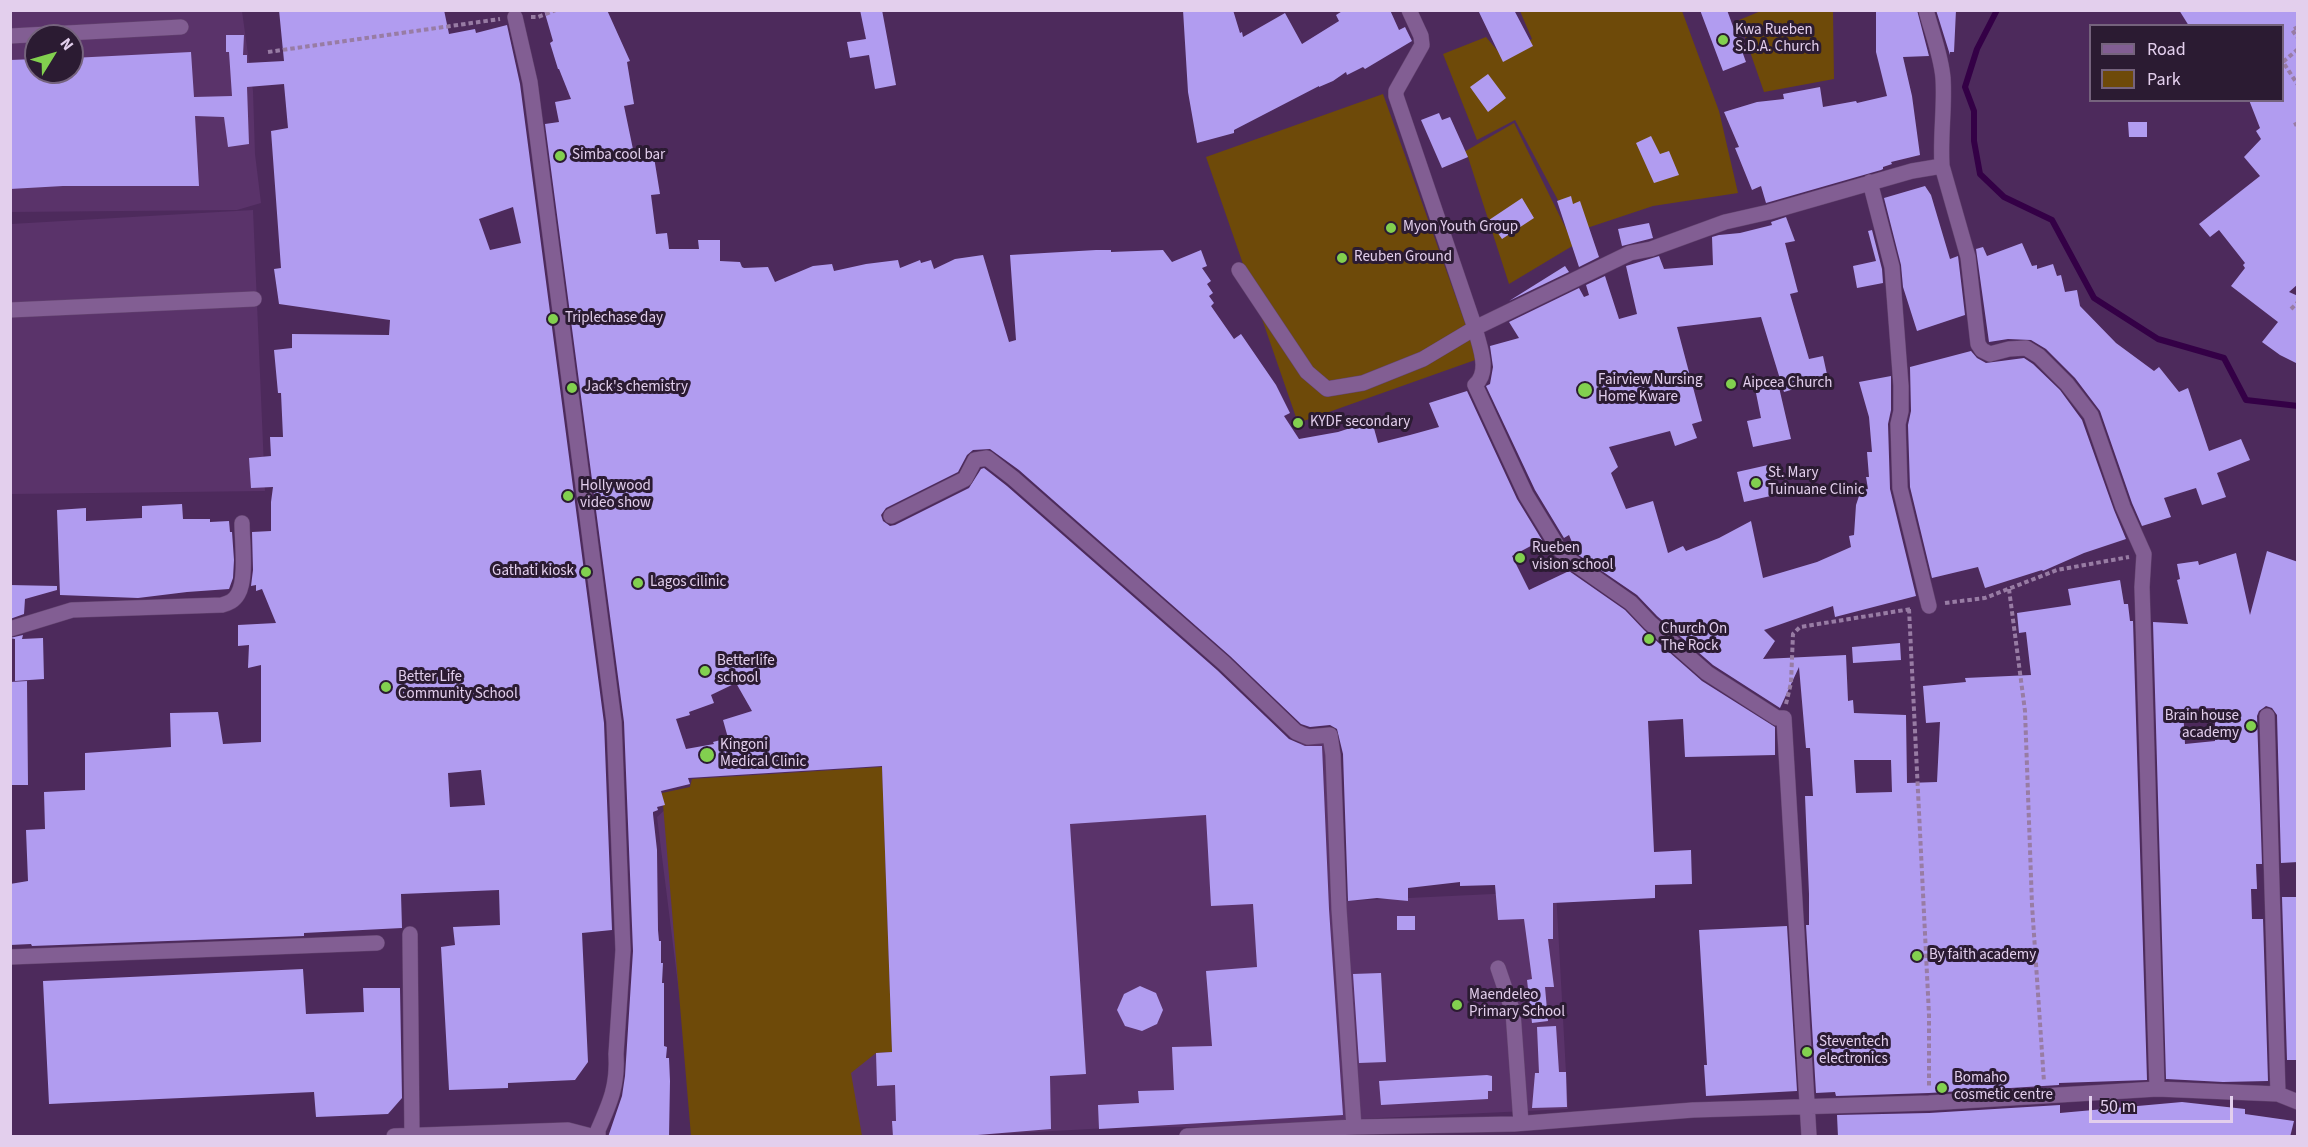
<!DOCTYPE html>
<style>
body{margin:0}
#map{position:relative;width:2308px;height:1147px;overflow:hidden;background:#4d2a5c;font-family:"Source Sans 3",sans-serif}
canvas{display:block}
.frame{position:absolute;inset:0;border:12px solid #e3cfed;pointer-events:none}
.legend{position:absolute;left:2089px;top:24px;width:195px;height:78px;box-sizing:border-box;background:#2b1b32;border:2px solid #75637d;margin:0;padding:8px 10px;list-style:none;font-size:18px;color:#e3cfed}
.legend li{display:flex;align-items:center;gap:12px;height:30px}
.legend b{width:30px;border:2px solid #75637d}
.north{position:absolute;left:24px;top:24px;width:60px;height:60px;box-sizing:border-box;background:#2b1b32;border:2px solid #75637d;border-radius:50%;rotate:53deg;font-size:16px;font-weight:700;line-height:24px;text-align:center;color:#e3cfed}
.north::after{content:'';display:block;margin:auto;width:21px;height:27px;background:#82d04f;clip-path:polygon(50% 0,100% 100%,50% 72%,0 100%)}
.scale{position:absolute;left:2089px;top:1096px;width:144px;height:27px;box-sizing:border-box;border:3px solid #e3cfed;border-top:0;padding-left:8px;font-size:18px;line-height:21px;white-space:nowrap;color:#e3cfed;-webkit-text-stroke:4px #2b1b32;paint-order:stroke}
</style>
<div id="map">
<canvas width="2308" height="1147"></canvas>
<div class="frame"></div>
<ul class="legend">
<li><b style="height:8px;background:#825e93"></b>Road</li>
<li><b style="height:16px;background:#6e4a09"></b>Park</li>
</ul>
<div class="north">N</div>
<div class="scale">50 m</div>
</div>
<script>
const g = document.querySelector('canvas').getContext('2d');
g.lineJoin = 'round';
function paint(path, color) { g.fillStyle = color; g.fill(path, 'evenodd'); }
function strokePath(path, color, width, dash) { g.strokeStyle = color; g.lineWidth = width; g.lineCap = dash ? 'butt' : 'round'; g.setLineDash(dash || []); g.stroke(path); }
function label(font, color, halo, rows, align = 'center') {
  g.font = font + ' "Source Sans 3",sans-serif'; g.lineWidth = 6; g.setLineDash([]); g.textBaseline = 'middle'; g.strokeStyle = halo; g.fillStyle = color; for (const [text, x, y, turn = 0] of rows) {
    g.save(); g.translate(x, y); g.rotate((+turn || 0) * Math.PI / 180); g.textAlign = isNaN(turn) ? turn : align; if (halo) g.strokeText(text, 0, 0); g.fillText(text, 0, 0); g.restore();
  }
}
const built = new Path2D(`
 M10,11H242L253,91L255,154L261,203L237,210L11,212ZM36,36H72V72H36Z
 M253,210L265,491L11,494V224Z
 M1334,742L1355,1119L1251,1127H1128L959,1136H697L657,817L690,787L692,779L882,767L997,763L1247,744Z
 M1556,891L1568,1109L1358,1119L1346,901Z`);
const green = new Path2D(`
 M1520,11H1682L1719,111L1738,193L1653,206L1575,232L1515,120L1477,140L1443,54L1486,37L1502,56L1532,39Z
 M1761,11H1833L1834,79L1764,92L1739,20Z
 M1383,94L1478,359L1298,423L1206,157Z
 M1514,123L1574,245L1509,284L1468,157L1464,152Z
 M882,767L892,1052L876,1053L851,1073L862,1136H691L662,793L690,787L692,779Z`);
const stream = new Path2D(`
 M1997,10L1977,49L1965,87L1974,111V141L1980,174L2004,197L2052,220L2094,298L2158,339L2224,358L2246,400L2298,406`);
const building = new Path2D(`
 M279,10H444L449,34L475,29L476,33L507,25L520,84L604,723L612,930L582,933L588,1062L575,1080L508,1083V1088L449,1090L441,947L455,945L453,927L500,925L499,890L401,894L402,928L304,933V936L32,946L31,944L10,945V884L28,881L26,830L45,829L44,792L85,790V753L171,747L170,713L218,712L223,744L261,742V665L248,668L249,645L238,646V625L276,623L262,589L256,591V585L251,586L253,570L252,532L271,531V502L273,487L251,488L249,458L271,456L270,437H283L281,393H278L274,350L292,348V334L389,335L390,320L279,304L274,269L281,268L271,131L288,128L284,84L247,87L249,144L228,147L224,117L195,116L199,186H63L10,189V60L36,59V72H72V58L191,52L194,97L232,96L229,52H226V35H244L243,55H247V63L284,61ZM513,207L521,243L490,250L479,219ZM481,770L485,805L450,807L448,773Z
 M544,10H607L630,61L627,62L634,104L624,106L634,154L653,151L660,194L651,195L656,234L667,233L669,249H699L698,240H720V261L740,262L742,267L744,268L768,267L775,282L813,266L832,264L834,271L866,264L898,260L900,268L920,260L921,263L931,260L934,269L955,259L983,255L1009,342L1016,340L1010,255L1096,250H1111V252L1163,250L1172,262L1201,250L1207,266L1202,268L1211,281L1207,284L1213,293L1209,296L1214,303L1211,306L1234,339L1241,334L1276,385L1290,413L1284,416L1299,439L1338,432L1372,421L1378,443L1410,435L1439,427L1429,403L1467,391L1517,499L1542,540L1512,556L1529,590L1569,571L1625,610L1644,630L1702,681L1775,727V755L1685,757L1683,719L1648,721L1654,852L1691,850L1692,884L1655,885V898L1553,903V939H1548L1554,987H1545L1548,1021L1532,1023L1527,980L1532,979L1524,919L1498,920L1495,885L1460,886V882L1408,888V901L1377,898L1348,901L1343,754L1337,729L1330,725L1310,727L1301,724L1230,656L1019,470L990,449L973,450L967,455L958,472L886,508L881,515L883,521L890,526L895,525L969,488L981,469L984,468L1007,486L1217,670L1289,739L1305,746H1322L1329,909L1343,1115L1099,1129L1098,1105L1139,1103L1138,1091L1174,1090L1172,1047L1212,1046L1206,971L1257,967L1253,904L1211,906L1206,815L1070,824L1086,1074L1050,1076L1051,1129L953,1137H893L892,1121H896L895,1085L877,1086L876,1053L892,1052L882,766L688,778L690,784L661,791L665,805L657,807L658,810L653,812V814L657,850L658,930L659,941H661V963H663L662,983H664V1046L667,1047L666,1058H669L670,1081L669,1137H608L622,1096L625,1076L633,951L624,722L545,124L559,122L555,102L571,99L559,69H558L550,43L553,41ZM736,683L752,711L723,720L728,738L713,742L714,744L686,749L676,719L690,715L689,712L714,703L711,695Z
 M860,10H882L896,85L875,89L869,55L850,58L847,42L866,39Z
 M1183,10H1233L1240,33L1242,32L1243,37L1285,13L1302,44L1339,21L1336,15L1344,10H1390L1399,30L1405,27L1412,41L1365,69L1363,67L1347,75L1346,72L1333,81L1319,87V86L1234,130V133L1197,143L1188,92Z
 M1478,10H1514L1533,46L1503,62Z
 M1700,10H1727L1746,62L1723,71Z
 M1876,10H1917L1929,56L1903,57L1912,96L1920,155L1891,162L1892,164L1883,167V169L1881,170L1766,203L1761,186L1752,190L1735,148L1739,147L1724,112L1757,102L1784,99L1783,94L1820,87L1823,107L1856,101L1857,103L1887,96L1876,52Z
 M1936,10H1956L1954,52H1950V55Z
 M2179,10H2298V284L2289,292L2298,296V364L2280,355L2262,342L2278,322L2231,286L2245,268L2243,265L2245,263L2219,230L2210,237L2199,224L2260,176L2244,157L2261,139L2256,131L2260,128L2249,100H2283V26H2189Z
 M1488,74L1506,98L1488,112L1470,87Z
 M1439,113L1442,120L1450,117L1468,157L1442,168L1421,120Z
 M2128,122H2147V137H2129Z
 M1651,136L1660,154L1669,151L1679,175L1654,183L1636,143Z
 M1925,186L1931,195L1950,259L1958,256L1965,315L1917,331L1903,287L1901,265L1884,198Z
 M1571,196L1573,204L1580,201L1599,257L1579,267L1557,201Z
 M1522,198L1534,218L1502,239L1489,220Z
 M1786,217L1795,241L1785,243L1798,292L1790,294L1809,359L1823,356L1828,379L1784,392L1761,317L1677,327L1702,421L1692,424L1697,438L1675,446L1670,431L1609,447L1618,467L1611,473L1626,509L1653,501L1668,553L1683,546L1686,551L1719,538L1751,521L1763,578L1817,562L1851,547L1849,536L1854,535L1856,505L1861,490L1868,489L1866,477H1869L1867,452H1872L1869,417L1859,382L1891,376V410L1888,424L1890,489L1916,596L1835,617L1833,606L1764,630L1775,641L1763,659L1846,655L1848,701L1853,700L1854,713L1906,715L1907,783L1937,782L1940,722L1926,723L1923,686L1966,682L1965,678L2031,675L2026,632L2019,633L2017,613L2071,605L2068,589L2120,580L2124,604H2128L2130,621H2133L2147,1080L2059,1083V1085L1929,1093L1836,1096L1835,1092L1816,1093L1806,925H1809V894L1805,796H1813L1810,748H1806L1799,667L1780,708L1713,665L1657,616L1637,595L1577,554L1569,535L1564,538L1535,490L1486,386L1490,384L1493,367L1490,346L1519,338L1509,322L1579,288L1584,297L1589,295L1586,285L1605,276L1619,319L1637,314L1626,266L1659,256L1664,269L1713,265L1712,237L1719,235L1740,233L1772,225L1771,222ZM1854,760H1891L1892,792L1856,793Z
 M1649,223L1653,238L1622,246L1618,229Z
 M1872,230L1882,269L1883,283L1857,288L1853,266L1876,261L1868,231Z
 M2022,243L2032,266L2037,265V269L2053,264L2057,276L2061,275L2065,292L2077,290L2080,306L2116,343L2154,371L2159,367L2179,392L2188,388L2209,451L2241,439L2250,460L2217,473L2226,497L2202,505L2196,488L2164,498L2171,517L2142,526L2132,503L2100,411L2075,378L2046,349L2031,340L2008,339L1989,342L1976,249L1983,247L1987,256Z
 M1565,266L1569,272L1509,301Z
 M1971,351L1977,358L1986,363L2024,358L2033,364L2060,390L2082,420L2114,510L2126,539L2084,553L2043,571L2042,570L1985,588L1978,567L1932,578L1910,487L1908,425L1911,411L1910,367Z
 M1778,383L1791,439L1753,447L1747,421L1761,418L1755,388Z
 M1768,465L1775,495L1744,502L1737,472Z
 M182,504L183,519H210V522L229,521L230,532H232L234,560L233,578L229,589L187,592L138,598L60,595L57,510L86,508V521L142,518V506Z
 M2267,551L2298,562V862L2281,863L2277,715L2272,708L2266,706L2259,711L2257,716L2262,864H2256L2257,889H2251L2252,919H2263L2268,1081L2223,1082L2166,1079L2153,622L2188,624L2177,580L2180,579L2177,564L2198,561L2199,565L2236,553L2250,615ZM2215,708V741L2185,744L2183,709Z
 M10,585L57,586V590L25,599L24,614L10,619Z
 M23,635L22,639L43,638L44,679L15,681V639L10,638Z
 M1900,643L1901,660L1853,663L1852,647Z
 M27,681L28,785H10V682Z
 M2282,897H2298V1060H2287Z
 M1397,916H1415V930H1397Z
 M1787,926L1797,1091L1706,1096L1704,1065H1707L1699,930Z
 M303,969L306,1014L364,1012L363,988H400L402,1098L388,1114L316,1117L314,1092L49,1104L43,981Z
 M1381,973L1386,1062L1359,1063L1353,974Z
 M1140,986L1156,993L1163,1010L1157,1024L1142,1031L1125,1026L1117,1010L1124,994Z
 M1556,1026L1559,1072H1566L1567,1107L1532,1108L1535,1073H1539L1537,1027Z
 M1487,1075L1492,1076V1091H1488V1099L1381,1105L1379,1081Z
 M2182,1102L2245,1109V1114L2294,1121L2290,1137H1838L1837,1115L1929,1113L2060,1105V1113Z`);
const path = new Path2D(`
 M531,17H538L556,10
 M2298,27L2292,30L2298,38
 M2298,49L2283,62L2298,85
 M268,52L500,19
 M2294,125L2298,123
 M2291,309L2298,302
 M2009,589L2025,711L2032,905L2044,1082
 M1945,603L1985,598L2057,570L2129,557
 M1909,609L1929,1015V1087
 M1786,704L1791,683L1793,634L1800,627L1911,609`);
const minor = new Path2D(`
 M1409,10L1421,36L1422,45L1396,91V96L1475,328C1479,346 1491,371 1475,385L1526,495L1559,549L1571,561L1631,603L1650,623L1707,673L1777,718H1784L1809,1136
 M515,17L530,82L614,722L623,950L616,1054C618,1085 610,1103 598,1130V1136
 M10,36L181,27
 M1942,166L1968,257L1978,344L1982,350L1990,354L2009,349L2026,348L2039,356L2067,384L2091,415L2123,507L2144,554L2142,587L2157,1089
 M1870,182L1892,267L1901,386V411L1898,424L1900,488L1929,606
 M1239,270L1307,372L1327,389L1363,383L1423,359L1475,328L1630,253L1651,249L1725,222L1769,212L1912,171L1942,166C1940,136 1945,107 1943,78C1941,55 1932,33 1926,10
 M10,310L254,299
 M891,516L965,479L975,460L987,458L1013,478L1224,663L1296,732L1308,737L1330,735L1333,755L1339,909L1354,1127
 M10,629L72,610L222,605C229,603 234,601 238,594C247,579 242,541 242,523
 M2267,716L2278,1094
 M410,934L412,1136
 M10,957L377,943
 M1498,968L1513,1012L1521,1123
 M394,1136L568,1130L591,1136
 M1187,1136L1354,1127L1514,1124L1693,1110L1929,1103L2157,1089L2278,1094L2298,1102`);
const markers = [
 [1723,40,6,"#82d04f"],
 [560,156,6,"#82d04f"],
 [1391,228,6,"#82d04f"],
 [1342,258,6,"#82d04f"],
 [553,319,6,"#82d04f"],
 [1731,384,6,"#82d04f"],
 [572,388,6,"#82d04f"],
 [1585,390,8,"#82d04f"],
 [1298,423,6,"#82d04f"],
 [1756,483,6,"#82d04f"],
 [568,496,6,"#82d04f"],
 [1520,558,6,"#82d04f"],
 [586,572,6,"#82d04f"],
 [638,583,6,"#82d04f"],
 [1649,639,6,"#82d04f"],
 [705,671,6,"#82d04f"],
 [386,687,6,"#82d04f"],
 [2251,726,6,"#82d04f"],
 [707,755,8,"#82d04f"],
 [1917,956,6,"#82d04f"],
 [1457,1005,6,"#82d04f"],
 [1807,1052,6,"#82d04f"],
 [1942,1088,6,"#82d04f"]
];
const poiNames = [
 ["Kwa Rueben",1735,31],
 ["S.D.A. Church",1735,48],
 ["Simba cool bar",572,156],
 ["Myon Youth Group",1403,228],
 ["Reuben Ground",1354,258],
 ["Triplechase day",565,319],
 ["Fairview Nursing",1598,381],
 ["Home Kware",1598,398],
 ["Aipcea Church",1743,384],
 ["Jack's chemistry",584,388],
 ["KYDF secondary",1310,423],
 ["St. Mary",1768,474],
 ["Tuinuane Clinic",1768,491],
 ["Holly wood",580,487],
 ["video show",580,504],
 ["Rueben",1532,549],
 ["vision school",1532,566],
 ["Gathati kiosk",574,572,"right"],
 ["Lagos cilinic",650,583],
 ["Church On",1661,630],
 ["The Rock",1661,647],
 ["Betterlife",717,662],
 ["school",717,679],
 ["Better Life",398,678],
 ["Community School",398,695],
 ["Brain house",2239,717,"right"],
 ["academy",2239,734,"right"],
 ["Kingoni",720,746],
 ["Medical Clinic",720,763],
 ["By faith academy",1929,956],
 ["Maendeleo",1469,996],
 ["Primary School",1469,1013],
 ["Steventech",1819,1043],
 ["electronics",1819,1060],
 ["Bomaho",1954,1079],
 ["cosmetic centre",1954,1096]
];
paint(built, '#5a336a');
paint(green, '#6e4a09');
strokePath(stream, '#340046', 6);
paint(building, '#b19cf0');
strokePath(minor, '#644570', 16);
strokePath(path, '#987ca4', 4, [4.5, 3]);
strokePath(minor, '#825e93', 15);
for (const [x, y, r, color] of markers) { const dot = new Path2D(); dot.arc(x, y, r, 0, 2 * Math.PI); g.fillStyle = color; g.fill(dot); strokePath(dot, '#2b1b32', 2); }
label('15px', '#e3cfed', '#2b1b32', poiNames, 'left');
</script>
